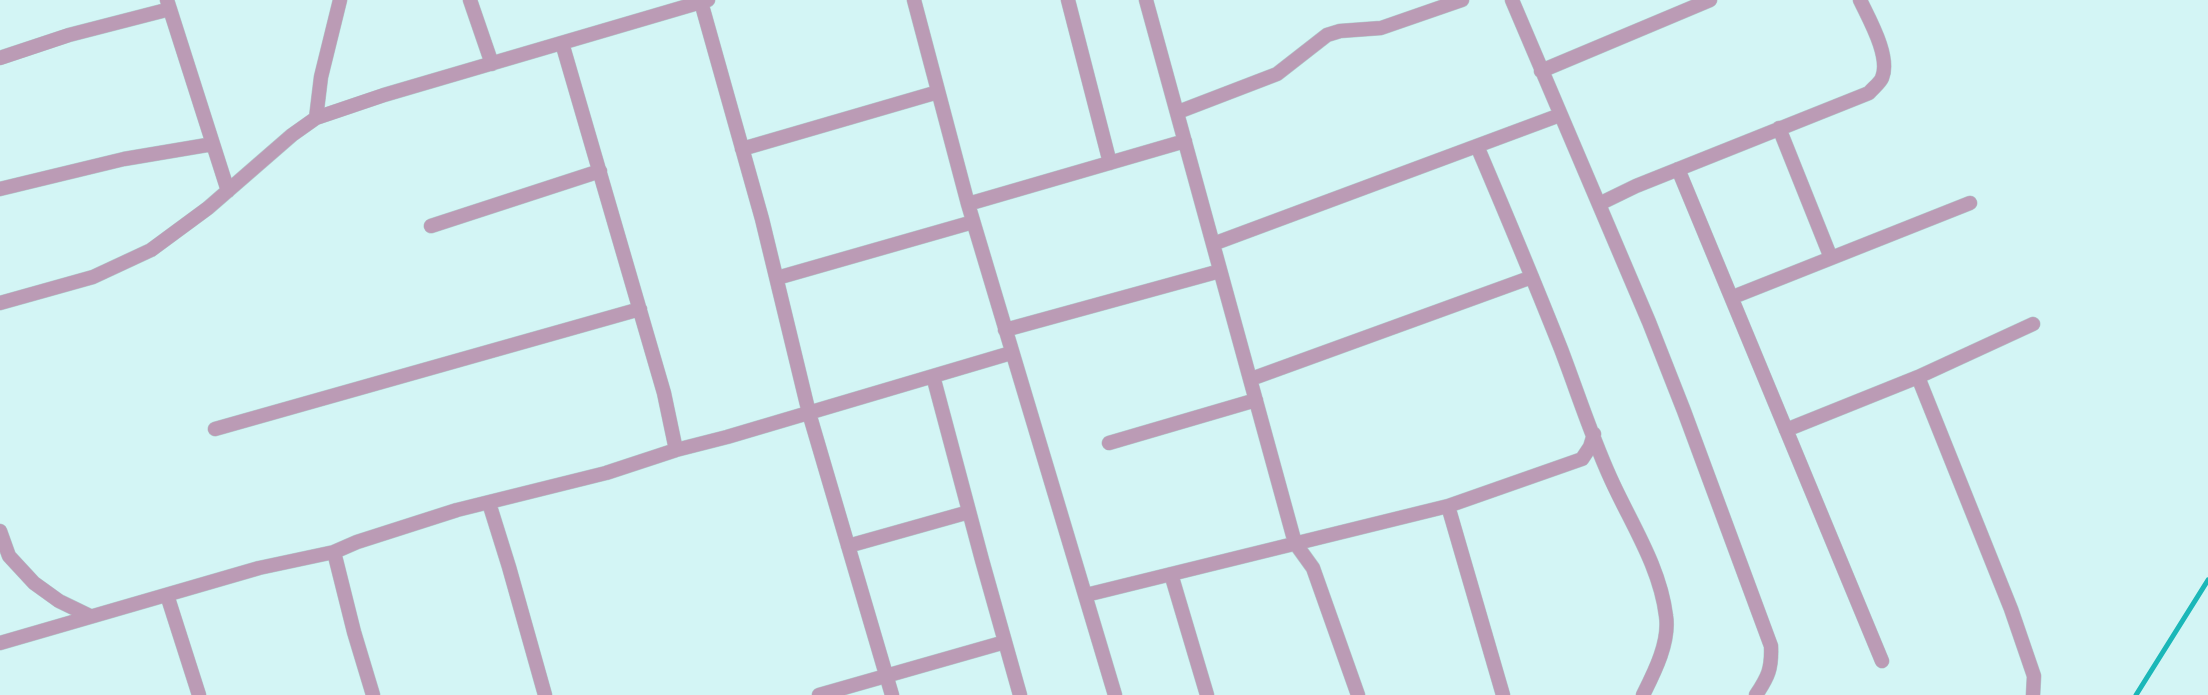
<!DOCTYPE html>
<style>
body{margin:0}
canvas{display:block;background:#d3f5f5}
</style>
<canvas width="2208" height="695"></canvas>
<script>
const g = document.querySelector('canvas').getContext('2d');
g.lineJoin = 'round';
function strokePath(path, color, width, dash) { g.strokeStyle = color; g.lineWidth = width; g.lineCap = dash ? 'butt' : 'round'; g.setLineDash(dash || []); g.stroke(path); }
const stream = new Path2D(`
 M2136,695L2208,580`);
const minor = new Path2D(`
 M167,0L228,191
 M470,0L492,64
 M914,0L968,204L1115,695
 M1068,0L1110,163
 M1146,0L1295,543L1313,568L1358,695
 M1512,0L1649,322L1684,411L1771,646C1772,669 1768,677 1756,695
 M701,2L762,219L809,413L892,695
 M562,43L664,393L676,450
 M0,58L69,35L170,9
 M1541,71L1710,0
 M1178,112L1277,74L1327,35L1340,31L1381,28L1462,0
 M316,118L321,77L340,0
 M1779,128L1831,258
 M1477,146C1506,214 1534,281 1561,349C1577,391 1591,435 1610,477C1630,522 1660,566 1666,616C1670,642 1654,673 1643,695
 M742,149L938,92
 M1678,169L1882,661
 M0,189L124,159L213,144
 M968,204L1185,141
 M1599,204L1636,186L1869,93C1873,88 1880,83 1882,78C1891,57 1869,19 1860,0
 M431,226L600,171
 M1213,244L1560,115
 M777,278L973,222
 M1733,297L1970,203
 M0,303L93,277L151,250L208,208L292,135L316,118L384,95L708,0
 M1005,330L1220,271
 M933,376L982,560L1020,695
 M1918,377L2011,609L2034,676L2033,695
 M1251,379L1532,277
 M215,429L640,309
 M1786,430L1918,377L2033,324
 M1109,443L1256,400
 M489,503L509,567L545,695
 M1448,506L1503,695
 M0,531L9,556L34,583L59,601L90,616
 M848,546L969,512
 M1171,574L1207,695
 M167,595L199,695
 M1086,595L1448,506L1582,459L1590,447L1594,434
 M0,643L259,568L334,552
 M373,695L354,632L334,552L357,542L457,510L606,473L676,450L727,437L1011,353
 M819,695L1005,642`);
strokePath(stream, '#1bb7b8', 5);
strokePath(minor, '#b2d0d0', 15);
strokePath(minor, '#bb9bb5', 14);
</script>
